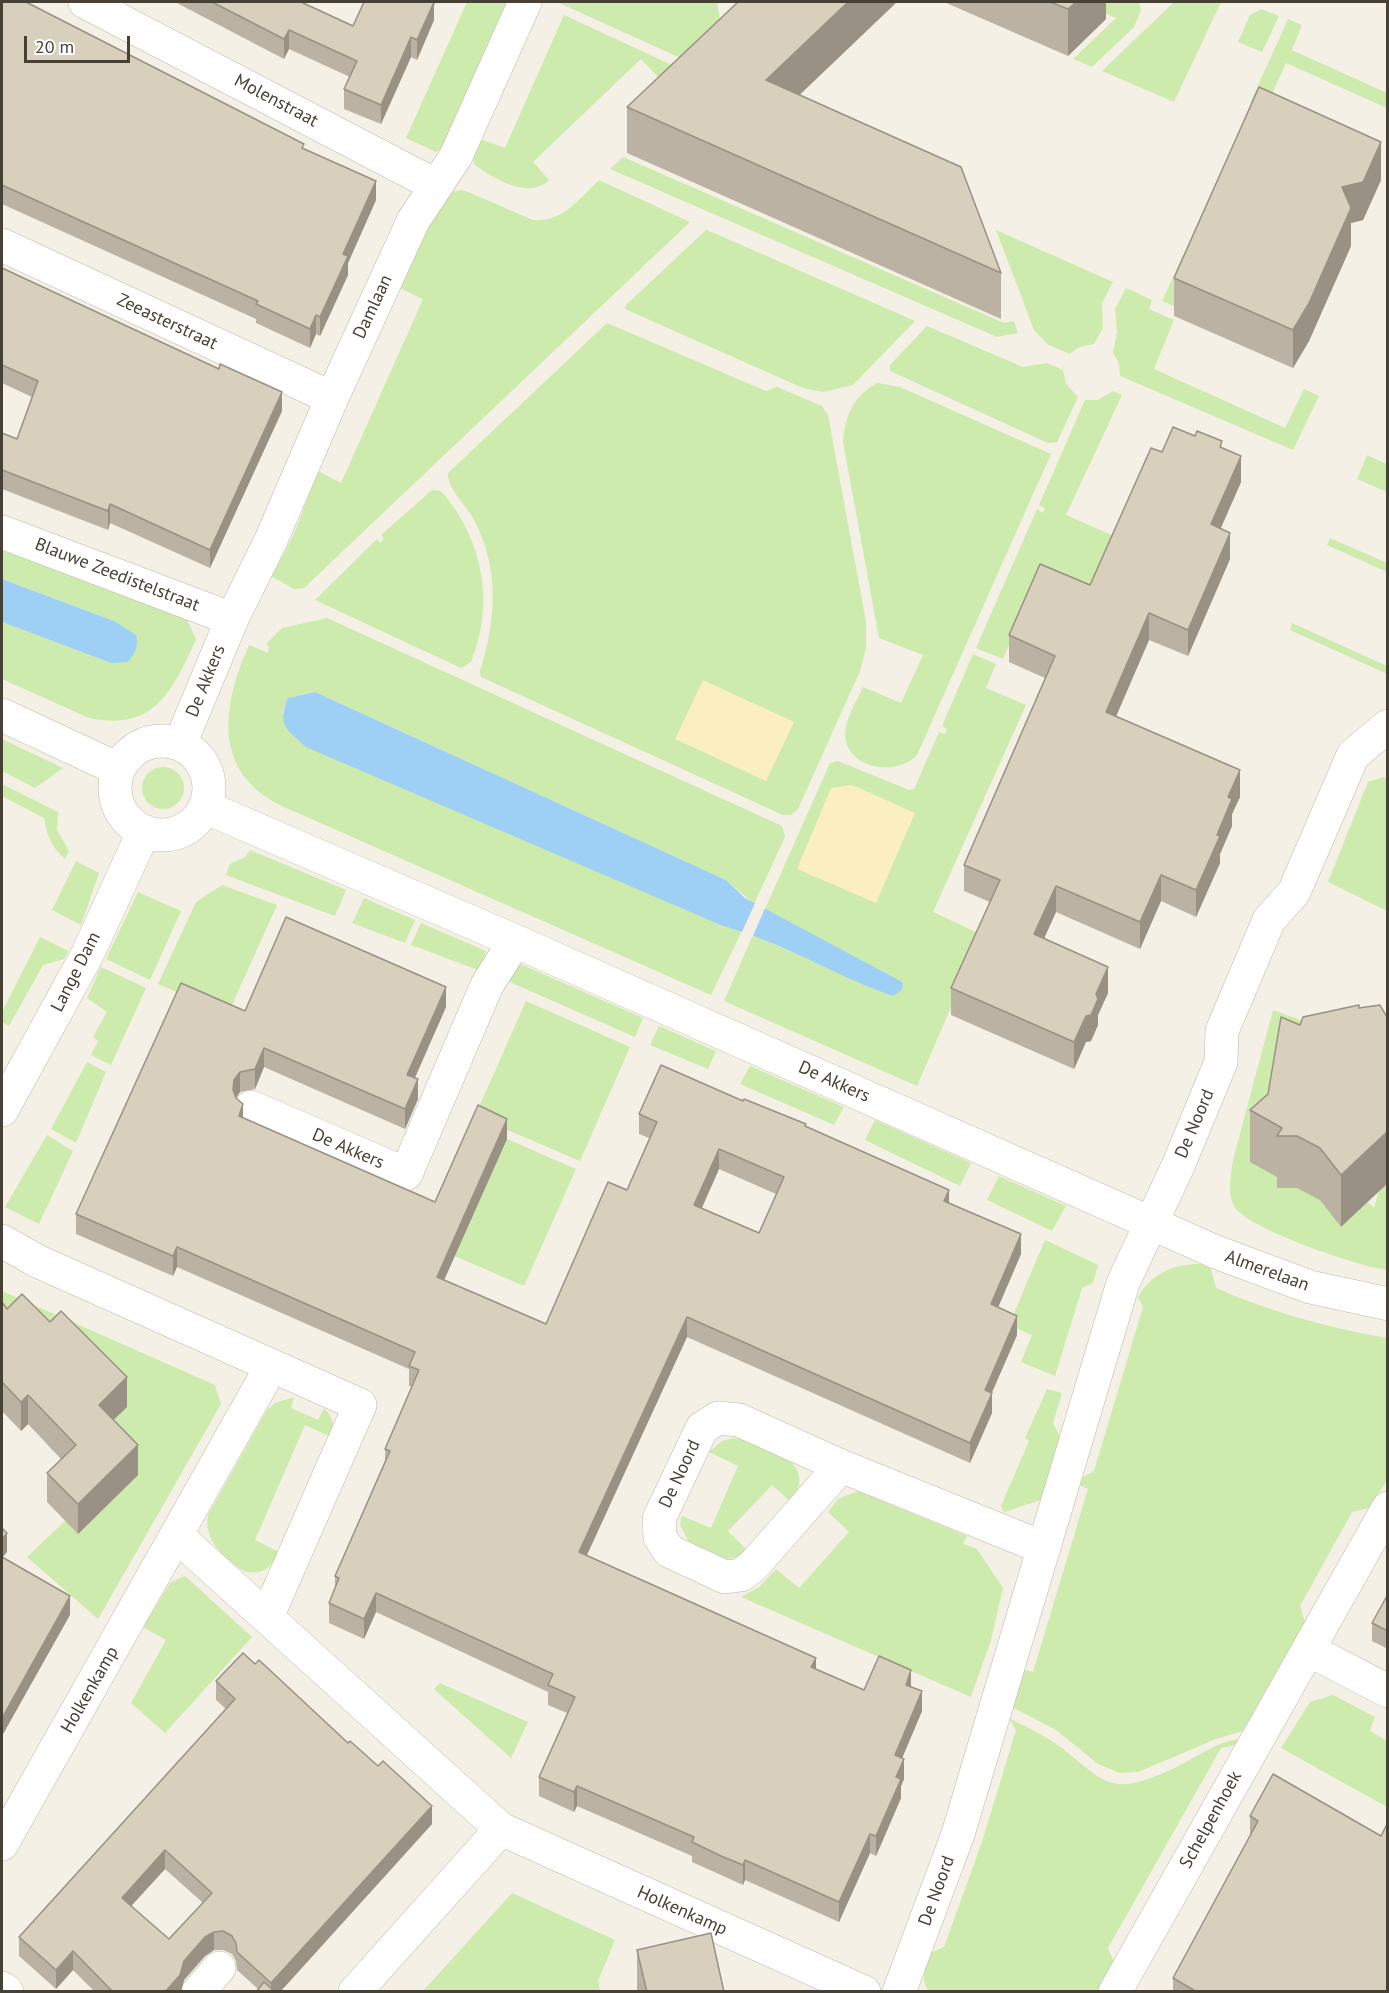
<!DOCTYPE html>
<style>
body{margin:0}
#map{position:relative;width:1389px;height:1993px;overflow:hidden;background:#f4f0e6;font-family:"PT Sans",sans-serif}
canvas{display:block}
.frame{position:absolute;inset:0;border:3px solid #474035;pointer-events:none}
.scale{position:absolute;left:24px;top:36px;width:106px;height:27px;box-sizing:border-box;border:3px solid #474035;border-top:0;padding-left:8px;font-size:18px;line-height:21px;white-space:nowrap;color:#474035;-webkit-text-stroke:4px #fff;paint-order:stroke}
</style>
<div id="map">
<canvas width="1389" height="1993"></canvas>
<div class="frame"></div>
<div class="scale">20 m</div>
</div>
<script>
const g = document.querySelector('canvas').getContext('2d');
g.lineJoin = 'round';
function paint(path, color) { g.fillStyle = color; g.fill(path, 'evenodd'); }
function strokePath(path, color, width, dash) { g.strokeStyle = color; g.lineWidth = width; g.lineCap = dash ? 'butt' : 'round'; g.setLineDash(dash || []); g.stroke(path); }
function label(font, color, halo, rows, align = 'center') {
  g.font = font + ' "PT Sans",sans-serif'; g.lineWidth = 4.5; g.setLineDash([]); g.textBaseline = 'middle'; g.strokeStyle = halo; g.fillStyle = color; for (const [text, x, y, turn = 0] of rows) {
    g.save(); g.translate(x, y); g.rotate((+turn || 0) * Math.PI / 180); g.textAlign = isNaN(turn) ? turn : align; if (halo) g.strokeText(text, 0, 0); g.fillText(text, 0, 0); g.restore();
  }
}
const green = new Path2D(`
 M467,2H508L442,148L436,152L406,138Z
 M557,2H717L720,19L687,61Z
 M1079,2H1139L1141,10L1134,27L1092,67L1073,59L1116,18Z
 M1174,2H1221L1174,102L1102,71Z
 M1261,9L1279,16L1262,52L1238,42L1250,15Z
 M564,15L672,65L658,77L641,59L533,162L549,180C530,200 493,179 474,164L473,155L480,139L505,148Z
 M1288,19L1302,25L1292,50L1387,93V108L1286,63L1265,110L1250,103Z
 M623,157L1004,323L1014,321L1018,333L997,337L610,169Z
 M599,180L690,222L304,588L294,589L271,576C293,542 305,509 316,470L341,483L423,299L398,287L430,218L448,193L462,190L468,192L533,220C562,223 579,199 599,180Z
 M1214,187L1227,193L1176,307L1162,301Z
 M707,229V230L915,321L853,385L823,392L803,388L625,309L626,305Z
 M996,230L1113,282L1102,303L1103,328L1094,344L1079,347L1070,354L1047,344L1034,330Z
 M1126,288L1152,300L1149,309L1174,320L1154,369L1285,428L1304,389L1319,396L1293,450L1120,376L1119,363L1113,353L1117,332L1115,309Z
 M607,323L766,391L777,387L822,406L828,415L866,622V648L860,671L798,809L791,815H783L481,677L480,671C496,620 500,569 474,520C467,506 447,489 448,473Z
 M927,326L1023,367L1047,363L1063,370L1066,384L1078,397L1057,442L1048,443L890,371V365Z
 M877,383L900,387L1051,454L917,755C899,775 853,771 846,741C842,723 856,703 863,687L901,703L923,655L879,638L843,442C845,415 853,397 877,383Z
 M1113,391L1122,395L1066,515L1114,536L1085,603L1037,582L1003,659L976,648L1037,509L1043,513L1045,508L1039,505L1085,400H1098Z
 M1367,455L1387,464V492L1357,479Z
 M432,490L441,491C483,539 495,603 471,662L461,668L315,600L377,539L380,543L384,539L381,535Z
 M1330,538L1387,563V572L1327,545Z
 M2,548L190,619L188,622L196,639C173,690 155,732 89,718L2,679V622L111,663L114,621L2,579Z
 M327,618L782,826L785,837L754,904L726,880L315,692L288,698L282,713L673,903L723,926L742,931L711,995L284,807C211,773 222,706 249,645L268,653L269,647L266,644L282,628Z
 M1292,623L1387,666V674L1290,630Z
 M973,654L996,664L986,688L1026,705L933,912L982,935L917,1086L724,1001L753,935L893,996L895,978L765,909L830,763L838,761L909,790L914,789L939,732L945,734L947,729L942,726Z
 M2,739L63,768L35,788L2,771Z
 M142 788a21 21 0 1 1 42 0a21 21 0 1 1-42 0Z
 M1383,777L1388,779L1387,911L1328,882L1368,782Z
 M2,784L58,812L57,830L69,851L65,859C51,846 47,836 44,818L2,796Z
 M250,850L346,890L335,916L226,875L230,864L245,857Z
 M76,861L99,873L81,925L52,910Z
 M222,885L277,905L228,1014L158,984L196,902Z
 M138,892L181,911L150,980L106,959Z
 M364,898L415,920L405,943L352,923Z
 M421,923L486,951L481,971L411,945Z
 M40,937L68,951L64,959L43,965L9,1026L2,1022V1012Z
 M518,963L643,1018L635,1037L505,980Z
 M101,967L146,988L111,1065L91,1055L98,1041L93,1037L107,1012L87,998Z
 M526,1001L630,1047L580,1161L475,1116Z
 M1273,1010L1317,1026L1277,1092L1268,1091L1274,1108L1282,1179L1318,1194L1341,1227L1368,1202L1374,1208L1379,1191L1387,1183V1270C1360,1267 1247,1229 1234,1206C1227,1193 1231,1175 1233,1160Z
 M659,1026L716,1051L708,1069L650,1045Z
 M87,1062L106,1072L76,1143L51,1129Z
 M750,1066L844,1107L834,1125L740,1084Z
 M875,1120L971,1163L960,1186L865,1140Z
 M47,1135L73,1151L39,1224L5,1207Z
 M507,1139L576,1169L524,1286L455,1256Z
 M999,1176L1066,1206L1052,1231L987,1200Z
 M1045,1240L1098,1265L1093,1283L1082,1288L1055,1376L1021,1362L1032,1335L1009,1325Z
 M1202,1264L1211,1269L1216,1288C1271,1312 1328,1328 1387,1338V1480L1369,1508L1352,1512L1300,1606L1305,1622L1243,1731L1216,1739L1138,1772L1120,1773L1098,1764L1056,1730L1012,1707L1023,1669L1033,1672L1088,1489L1079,1485L1081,1478L1094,1471L1143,1307L1138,1297C1152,1272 1177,1263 1202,1264Z
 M2,1291L215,1385L221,1404L98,1619L27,1557L65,1521L138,1475L2,1332Z
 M1047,1389L1062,1393L1053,1423L1060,1437L1041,1500L1004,1512L1001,1506L1029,1441L1025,1438Z
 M294,1397L291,1408L318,1420L324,1408C333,1418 335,1424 331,1437L305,1425L255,1540L279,1552C272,1567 263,1575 246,1572C225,1560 203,1540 208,1515L267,1410L275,1403Z
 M733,1438C746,1439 757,1444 769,1450C797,1461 808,1474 792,1503L772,1485L728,1531L748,1551L737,1558L724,1559L690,1544L680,1525L682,1516L711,1528L738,1466L709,1452L722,1441Z
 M858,1491L967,1536L963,1544L977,1549L1003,1588L991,1640L971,1697L741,1597L759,1587L776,1569L799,1588L849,1532L828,1512L838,1499Z
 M185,1576L252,1637L165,1733L131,1703L166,1640L143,1627L170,1583Z
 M440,1683L528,1722L511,1758L434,1689Z
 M1333,1695L1375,1717L1370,1731L1387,1741V1807L1281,1748L1310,1702Z
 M1009,1718C1027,1727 1046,1736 1062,1748C1107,1784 1110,1796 1168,1771C1192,1761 1214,1742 1239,1739L1236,1745L1221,1748L1108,1948L1114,1962L1097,1991H929C920,1979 925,1967 930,1953L944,1947L982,1842L1016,1730Z
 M512,1893L615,1940L598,1981L600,1991H423Z`);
const sand = new Path2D(`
 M703,680L794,722L766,781L675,739Z
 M852,785L915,813L876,903L797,869L831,788Z`);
const water = new Path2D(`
 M2,579L114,621L136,635C139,647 135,653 128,662L111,663L2,622Z
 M315,692L726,880L745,898L895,978L903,983L902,990L893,996C835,976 783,942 723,926L306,747C286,729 277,725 288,698Z`);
const pier = new Path2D(`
 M756,901L766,906L752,938L741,934Z`);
const minor = new Path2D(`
 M85,2L435,185
 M2,245L332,398
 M2,532L232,619
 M2,715L118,769
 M115 788a47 47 0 1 1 94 0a47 47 0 1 1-94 0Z
 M180,744L232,619L271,540L332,398L413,221L456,156L525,2
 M205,807L515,941L1216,1252L1310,1287L1388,1304
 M251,1107L406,1174L487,985L515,941
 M2,1110L87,955L144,831
 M2,1241L37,1261L360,1405L268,1615
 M841,1466L753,1566L741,1575L725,1577L669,1551L660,1537L659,1519L702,1428L718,1418L739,1420L841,1466L1044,1548
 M176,1535L501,1829L864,1992
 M1309,1650L1388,1691
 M2,1844L271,1367
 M2,1988L7,1992
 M198,1992L219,1968
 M355,1992L501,1829
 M899,1992L958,1834L1123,1283L1178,1166L1221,1062L1222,1031L1269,920L1294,892L1353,755L1388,726
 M1115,1992L1388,1508`);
const wall = new Path2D(`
 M2,2L304,149L376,200L348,263V275L320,336L316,334L310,348L256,323V319L2,204Z
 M175,2H301L353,26L434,5V20L417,60L411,57L381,124L344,109V89L350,77L289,49L284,59Z
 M944,2H1106V19L1068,56Z
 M799,95L1001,273V319L627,153V107Z
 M1381,180L1363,220L1351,223V246L1309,341L1293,368L1174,316V278Z
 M2,268L282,411L210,568L110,523L108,530L2,489V433L17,439L32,397L2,383Z
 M1222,448L1241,482L1221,528L1230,559L1188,656L1149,640L1116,717L1240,797L1232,814V826L1220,854V863L1196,917L1161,901L1140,949L1056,912L1044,939L1108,993L1098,1015V1025L1091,1041L1086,1042L1074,1069L951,1015V988L990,902L964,891V865L1045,678L1009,662V635L1090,585L1162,452Z
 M1359,1005L1341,1227L1320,1200L1297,1188H1277V1177L1250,1162V1110L1268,1094L1300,1025Z
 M446,1007L415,1078L418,1099L405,1129L264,1067L255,1089L240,1092L236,1098L243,1118L435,1202L507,1139L444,1280L546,1324L627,1190L649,1138L639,1134V1114L743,1101L806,1127L949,1203L1021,1254L998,1307L1017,1335L992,1393V1413L970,1463L687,1337L587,1555L816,1669L864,1690L911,1687L922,1711L902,1758L904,1779L901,1786V1798L876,1856L870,1853L839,1922L745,1880L743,1885L721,1875L692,1862V1856L577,1806L574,1812L539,1796V1777L567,1713L548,1705V1692L376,1612L364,1639L329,1623V1603L335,1589V1576L385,1461V1449L412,1387L409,1386V1369L177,1267L173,1276L76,1234V1214L245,1011ZM719,1169L776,1194L759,1233L702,1208Z
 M2,1302L7,1309L127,1407L113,1420L138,1475L78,1534L47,1502V1473L61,1459L28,1424L21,1431L2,1411Z
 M1388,1594V1649L1372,1641V1623Z
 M216,1681L432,1824L280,1992H256L258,1989L237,1970L236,1961L232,1954L223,1950H214L205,1956L184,1980L181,1992H95L73,1970L56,1989L19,1956V1937L226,1709L216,1700ZM165,1869L203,1903L169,1939L131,1906Z
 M1250,1816L1381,1836L1388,1992H1173V1978L1250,1835Z
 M637,1950L724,1992H637Z`);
const shadedWall = new Path2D(`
 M428,2H436L434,5V20L417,60V40Z
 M848,2H897L766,127V80Z
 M1076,2H1106V19L1068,56V9Z
 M289,30V49L284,59V39Z
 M411,37V57L381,124V105Z
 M1381,142V180L1363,220L1351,223V246L1309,341L1293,368V330L1342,187Z
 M376,181V200L348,263V275L320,336V317L343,254Z
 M316,315V334L310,348V329Z
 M282,392V411L210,568V550Z
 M1241,456V482L1211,550V524Z
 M110,504V523L108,530V511Z
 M1230,533V559L1188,656V630Z
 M1149,613V640L1106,739V712Z
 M1240,770V797L1232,814V826L1220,854V863L1196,917V890L1228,797Z
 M1161,875V901L1140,949V922Z
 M1056,886V912L1034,960V934Z
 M1108,967V993L1098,1015V1025L1091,1041L1086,1042L1074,1069V1042Z
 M446,987V1007L407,1095V1075Z
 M264,1048V1067L255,1089V1069Z
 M240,1072V1092L234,1100L233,1090L234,1080Z
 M418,1079V1099L405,1129V1109Z
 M243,1104V1124L239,1116Z
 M507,1119V1139L437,1296V1277Z
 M1388,1131V1183L1341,1227V1175Z
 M719,1149V1169L694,1225V1205Z
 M949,1190V1210L944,1201Z
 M1021,1234V1254L991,1324V1304Z
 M177,1247V1267L173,1276V1256Z
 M1017,1316V1335L991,1394L992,1393V1413L970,1463V1443L985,1390Z
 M687,1317V1337L579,1572V1552Z
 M127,1377V1407L99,1434V1405Z
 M28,1395V1424L21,1431V1402Z
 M138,1445V1475L78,1534V1504Z
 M7,1533V1552L2,1558V1539Z
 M376,1593V1612L364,1639V1619Z
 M70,1596V1615L2,1736V1718Z
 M816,1658V1678L811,1667Z
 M911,1670V1690L906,1685Z
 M922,1691V1711L895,1775V1755Z
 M904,1759V1779L901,1786V1798L876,1856V1836L896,1777Z
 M577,1786V1806L574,1812V1792Z
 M432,1806V1824L280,1992H271V1983Z
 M870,1834V1853L839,1922V1902Z
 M165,1850V1869L122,1916V1898Z
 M745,1860V1880L743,1885V1865Z
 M214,1932V1950L205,1956L184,1980L181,1992H165L184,1961L205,1937Z
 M73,1951V1970L56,1989V1970Z`);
const building = new Path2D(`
 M2,2H26L304,144L302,148L376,181L343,254L348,256L320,317L316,315L310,329L256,304L258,301L2,185Z
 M212,2H301L353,26L364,2H434L417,40L411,37L381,105L344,89L357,61L289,30L284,39Z
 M738,2H848L766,80L961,167L1001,273L627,107Z
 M1050,2H1076L1068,9Z
 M1259,87L1381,142L1363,182L1342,187L1351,208L1309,303L1293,330L1174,278Z
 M2,268L219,369L220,364L282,392L210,550L110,504L108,511L2,470V433L17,439L38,381L2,365Z
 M1173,427L1195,436L1197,431L1222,441L1220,447L1241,456L1211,524L1230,533L1188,630L1149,613L1106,712L1240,770L1228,797L1232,799L1217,835L1220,836L1196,890L1161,875L1140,922L1056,886L1034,934L1108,967L1096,994L1098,999L1091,1015L1086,1016L1074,1042L951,988L1000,880L964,865L1055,656L1009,635L1040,564L1090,585L1151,448L1162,452Z
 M286,917L446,987L407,1075L418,1079L405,1109L264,1048L255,1069L240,1072L234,1080L233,1090L236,1098L243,1104L239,1116L435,1202L478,1105L507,1119L437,1277L479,1295L546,1324L608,1182L627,1190L657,1122L639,1114L661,1065L743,1101L744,1099L806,1124L805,1126L949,1190L944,1201L1021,1234L991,1304L1017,1316L985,1390L992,1393L970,1443L687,1317L579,1552L816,1658L811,1667L864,1690L879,1656L911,1670L906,1685L922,1691L895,1755L904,1759L896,1777L901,1779L876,1836L870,1834L839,1902L745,1860L743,1865L721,1856L692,1842L694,1837L577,1786L574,1792L539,1777L575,1697L548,1685L553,1674L376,1593L364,1619L329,1603L339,1578L335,1576L390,1451L385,1449L419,1370L409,1366L415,1352L177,1247L173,1256L76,1214L181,983L245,1011ZM719,1149L784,1177L759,1233L694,1205Z
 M1359,1005V1008L1380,1005L1388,1019V1131L1341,1175L1320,1148L1297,1136H1277L1282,1128L1250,1110L1268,1094L1281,1017L1300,1025L1303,1017Z
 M22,1294L50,1322L61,1311L127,1377L99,1405L138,1445L78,1504L47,1473L76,1445L28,1395L21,1402L2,1382V1302L7,1309Z
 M2,1528L7,1533L2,1539Z
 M2,1557L70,1596L2,1718Z
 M1388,1594V1631L1372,1623Z
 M243,1653L255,1664L259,1660L348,1743L350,1741L378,1766L383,1761L432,1806L271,1983L237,1952L236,1943L232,1936L223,1931L214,1932L205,1937L184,1961L180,1975L165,1992H113L73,1951L56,1970L19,1937L235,1699L216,1681ZM165,1850L212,1893L169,1939L122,1898Z
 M1273,1774L1381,1836L1386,1826L1388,1827V1992H1197L1173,1978L1258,1821L1250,1816Z
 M711,1933L724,1992H647L637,1950Z
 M264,1982L275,1992H256Z`);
const streetNames = [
 ["Molenstraat",276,101,28],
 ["Damlaan",373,307,-65],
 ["Zeeasterstraat",167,322,25],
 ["Blauwe Zeedistelstraat",117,575,21],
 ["De Akkers",206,681,-68],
 ["Lange Dam",76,972,-63],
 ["De Akkers",834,1082,24],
 ["De Noord",1195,1124,-67],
 ["De Akkers",348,1149,23],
 ["Almerelaan",1267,1271,20],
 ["De Noord",680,1474,-65],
 ["Holkenkamp",90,1690,-60],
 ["Schelpenhoek",1211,1820,-61],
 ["De Noord",937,1891,-70],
 ["Holkenkamp",682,1911,24]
];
paint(green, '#cdebac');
paint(sand, '#fbefbf');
paint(water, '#9ed0f5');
paint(pier, '#f4f0e6');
strokePath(minor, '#c0b8a8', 34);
strokePath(minor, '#fff', 33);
paint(wall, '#bbb2a3');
paint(shadedWall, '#989184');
paint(building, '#d9cfbd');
strokePath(building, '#989184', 1.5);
label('18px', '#474035', '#fff', streetNames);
</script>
